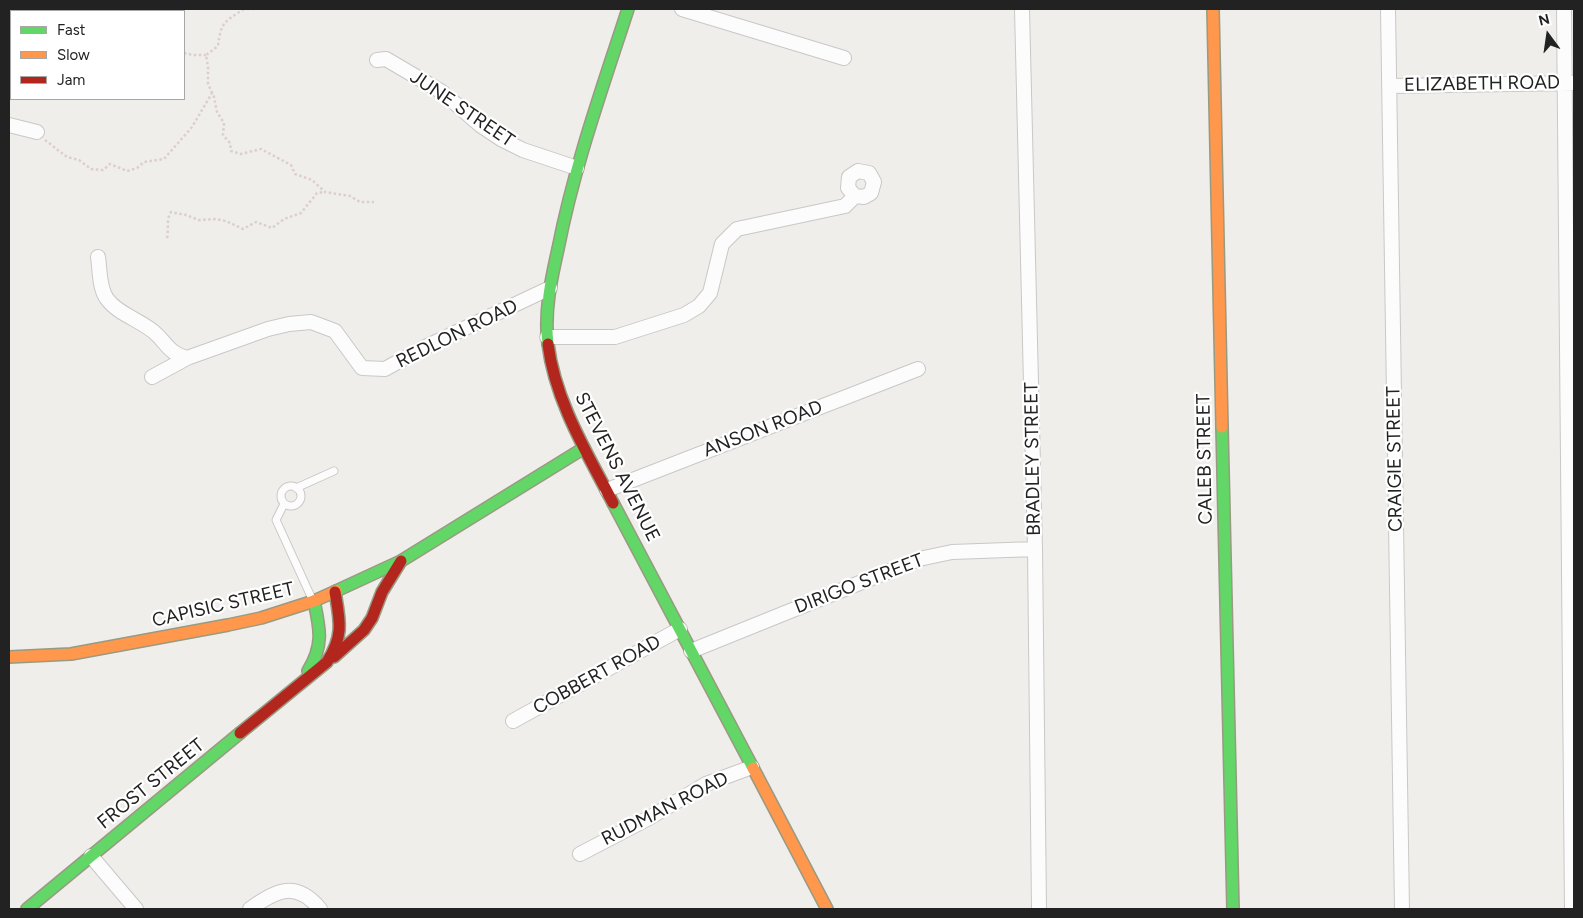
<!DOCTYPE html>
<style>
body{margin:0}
#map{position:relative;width:1583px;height:918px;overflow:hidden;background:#f0eeeb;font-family:Figtree,sans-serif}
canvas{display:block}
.frame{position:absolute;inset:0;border:10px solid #222;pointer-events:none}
.legend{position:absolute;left:10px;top:10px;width:175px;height:90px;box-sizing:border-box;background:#fff;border:1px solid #a7a7a7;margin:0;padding:6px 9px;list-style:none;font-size:15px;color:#222}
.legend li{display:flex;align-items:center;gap:10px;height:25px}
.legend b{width:25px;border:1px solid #a7a7a7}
.north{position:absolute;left:1523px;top:10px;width:50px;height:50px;-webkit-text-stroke:4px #fff;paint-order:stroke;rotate:346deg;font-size:14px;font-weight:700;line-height:20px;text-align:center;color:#222}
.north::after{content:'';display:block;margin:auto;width:18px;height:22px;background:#222;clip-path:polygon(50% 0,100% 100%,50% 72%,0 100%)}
</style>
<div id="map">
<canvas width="1583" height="918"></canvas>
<div class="frame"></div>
<ul class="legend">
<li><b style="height:6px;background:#63d668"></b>Fast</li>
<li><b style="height:6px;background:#ff974d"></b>Slow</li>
<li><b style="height:6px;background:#b3261e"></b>Jam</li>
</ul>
<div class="north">N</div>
</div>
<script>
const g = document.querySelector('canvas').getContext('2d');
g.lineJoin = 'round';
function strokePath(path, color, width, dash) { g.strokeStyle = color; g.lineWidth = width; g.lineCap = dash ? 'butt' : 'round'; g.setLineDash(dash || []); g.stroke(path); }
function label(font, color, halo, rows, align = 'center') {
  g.font = font + ' Figtree,sans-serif'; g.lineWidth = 4.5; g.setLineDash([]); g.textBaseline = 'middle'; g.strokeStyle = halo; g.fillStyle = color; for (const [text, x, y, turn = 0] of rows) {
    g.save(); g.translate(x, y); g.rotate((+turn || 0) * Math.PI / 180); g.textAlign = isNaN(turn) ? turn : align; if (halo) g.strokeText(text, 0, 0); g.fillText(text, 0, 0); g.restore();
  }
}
const path = new Path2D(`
 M244,9C224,22 221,22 218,46L206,55L208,67V84L214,97L217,112L224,123L223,135L230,143L231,151L241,154L261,149L291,165L295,174L312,180L325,192L350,196L360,202H374
 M247,9H254
 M142,11L143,9
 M184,53L193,55H206
 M45,140L67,157L79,160L91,169L103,170L110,164L127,171L137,168L144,162L164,159L192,127L212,93
 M167,238C169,229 166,219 171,212L186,215L199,220L216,219L226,221L243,229L256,222L272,228L284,219L301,213L317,193L325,192`);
const lane = new Path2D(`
 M281 496a10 10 0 1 1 20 0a10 10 0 1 1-20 0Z
 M296,488L334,471
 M284,504L276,520L313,601`);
const street = new Path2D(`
 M682,9L844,58
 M1022,9L1035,549L1039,909
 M1388,9L1402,909
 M1564,9L1572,909
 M377,60L386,59L442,92L480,125L501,139L523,150L577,168
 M1389,86L1574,83
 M9,125L37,132
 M98,257C100,270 99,288 107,299C118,314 140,320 154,332C168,344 167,352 187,358L268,329L289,324L311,322L335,331L362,368L385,369L421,349L550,288
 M547,337H615L684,315L699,306L710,293L722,244L737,229L845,206L855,196L864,197L871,193L874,182L869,173L858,171L849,177L848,188L855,196
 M152,377L187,358
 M607,490L918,369
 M691,651L919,559L952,552L1035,549
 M513,721L680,629
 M580,854L649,818L706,784L752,767
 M91,856L136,909
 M250,909C276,890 296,880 320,909`);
const fast = new Path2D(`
 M548,344C544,312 551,280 558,249C574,167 602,89 628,9
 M1222,427L1233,909
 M613,503L753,768
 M336,591L401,561L584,448
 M308,671C324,645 320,629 314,601
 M27,909L240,733`);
const slow = new Path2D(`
 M1213,9L1222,427
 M9,657L71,654L228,625L261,618L314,601L336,591
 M753,768L827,909`);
const jam = new Path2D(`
 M548,344C555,401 587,453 613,503
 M334,657L364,630L372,618L382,592L401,561
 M240,733L327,662C344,636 340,621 335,592`);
const streetNames = [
 ["ELIZABETH ROAD",1482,84,-1],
 ["JUNE STREET",462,109,34],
 ["REDLON ROAD",457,334,-26],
 ["ANSON ROAD",763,429,-21],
 ["BRADLEY STREET",1033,459,-91],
 ["CALEB STREET",1205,459,-91],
 ["CRAIGIE STREET",1395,459,-91],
 ["STEVENS AVENUE",617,467,63],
 ["DIRIGO STREET",859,584,-21],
 ["CAPISIC STREET",223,605,-13],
 ["COBBERT ROAD",597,675,-29],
 ["FROST STREET",151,784,-39],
 ["RUDMAN ROAD",665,809,-27]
];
strokePath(lane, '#c9c8c7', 9);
strokePath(street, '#c9c8c7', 16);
strokePath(fast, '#999a82', 14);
strokePath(slow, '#999a82', 14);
strokePath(jam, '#999a82', 14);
strokePath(path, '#dccecd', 2.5, [2.5, 2.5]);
strokePath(lane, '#fdfcfc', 7);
strokePath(street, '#fdfcfc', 14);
strokePath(fast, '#63d668', 11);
strokePath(slow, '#ff974d', 11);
strokePath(jam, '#b3261e', 11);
label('19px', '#222', '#fff', streetNames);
</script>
